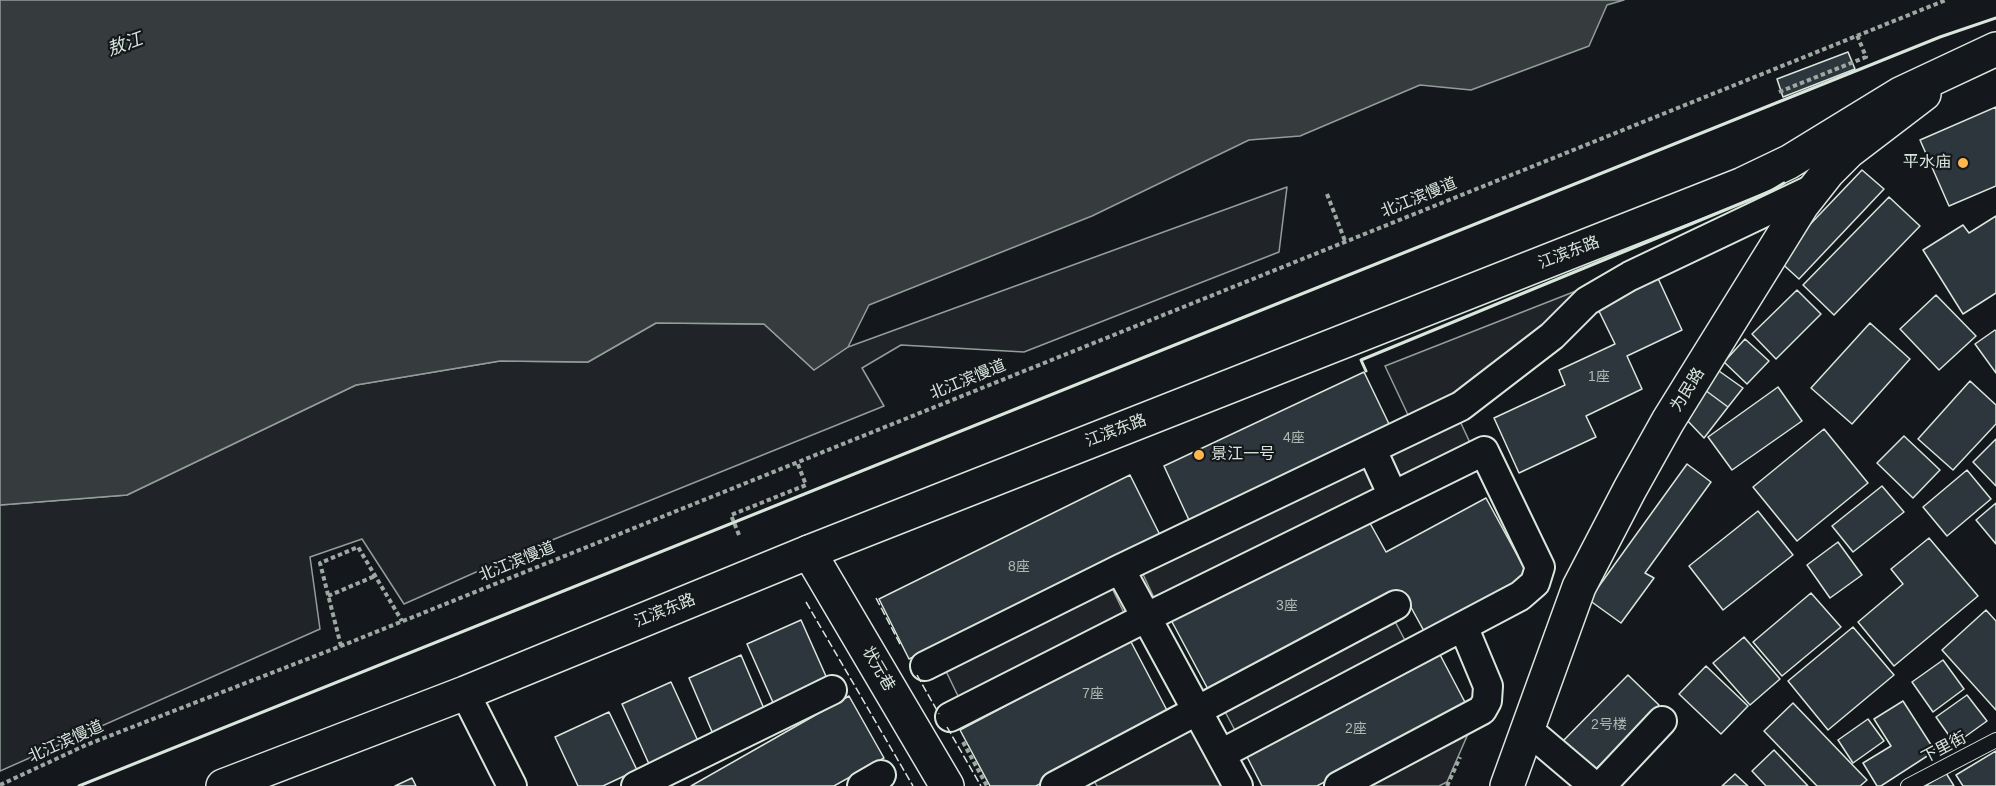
<!DOCTYPE html>
<meta charset="utf-8">
<style>
body{margin:0}
canvas{display:block;background:#14181c}
</style>
<canvas width="1996" height="786"></canvas>
<script>
const g = document.querySelector('canvas').getContext('2d');
g.lineJoin = 'round';
function paint(path, color) { g.fillStyle = color; g.fill(path, 'evenodd'); }
function strokePath(path, color, width, dash) { g.strokeStyle = color; g.lineWidth = width; g.lineCap = dash ? 'butt' : 'round'; g.setLineDash(dash || []); g.stroke(path); }
function label(font, color, halo, rows, align = 'center') {
  g.font = font + ' Arial,"Noto Sans SC",sans-serif'; g.lineWidth = 4.5; g.setLineDash([]); g.textBaseline = 'middle'; g.strokeStyle = halo; g.fillStyle = color; for (const [text, x, y, turn = 0] of rows) {
    g.save(); g.translate(x, y); g.rotate((+turn || 0) * Math.PI / 180); g.textAlign = isNaN(turn) ? turn : align; if (halo) g.strokeText(text, 0, 0); g.fillText(text, 0, 0); g.restore();
  }
}
const green = new Path2D(`
 M1287,187L1279,252L1024,352L901,345L862,368L884,406L510,557L404,604L362,539L310,557L320,629L0,771V505L127,495L356,385L500,361L588,362L656,323L764,324L814,370L848,347Z
 M1581,289L1530,339L1456,394L1409,417L1385,366Z
 M1459,419L1472,447L1400,481L1386,451Z
 M1363,464L1378,495L1156,602L1141,570Z
 M1110,584L1126,617L959,698L943,665Z
 M1391,614L1407,644L1238,736L1222,706Z
 M1195,725L1226,786H1097L1092,777Z
 M1471,727L1447,782L1439,786H1358Z`);
const water = new Path2D(`
 M0,0H1624L1607,5L1589,46L1471,90L1420,85L1300,136L1249,140L1092,216L869,305L848,347L814,370L764,324L656,323L588,362L500,361L356,385L127,495L0,505Z`);
const building = new Path2D(`
 M1848,52L1855,69L1783,97L1777,79Z
 M1996,107V186L1949,206L1920,140Z
 M1862,170L1884,189L1799,279L1777,259Z
 M1889,197L1920,226L1834,315L1803,285Z
 M1996,216V293L1963,314L1923,250L1963,225L1969,233Z
 M1656,274L1682,330L1627,356L1642,389L1586,416L1596,437L1519,473L1494,418L1565,385L1559,370L1615,344L1595,303Z
 M1797,290L1821,314L1776,359L1752,334Z
 M1936,295L1976,336L1939,370L1900,329Z
 M1870,323L1910,359L1852,424L1811,388Z
 M1995,330L1996,331V373L1975,344Z
 M1745,339L1769,361L1747,384L1724,362Z
 M1719,371L1743,388L1728,407L1705,390Z
 M1364,372L1390,426L1189,520L1164,466Z
 M1970,381L1996,405V424L1953,470L1918,439Z
 M1778,387L1802,421L1732,470L1708,437Z
 M1705,390L1728,407L1704,438L1684,417Z
 M1824,429L1868,483L1797,541L1753,487Z
 M1904,436L1940,470L1913,498L1877,463Z
 M1996,439V486L1973,462Z
 M1687,464L1711,482L1645,573L1654,578L1621,623L1589,600Z
 M1967,470L1991,499L1947,536L1923,507Z
 M1130,475L1160,535L909,659L879,599Z
 M1882,486L1904,512L1853,552L1832,526Z
 M1486,498L1528,575L1424,631L1402,591L1210,693L1171,620L1366,516L1386,552Z
 M1996,503V544L1976,520Z
 M1758,511L1793,555L1723,610L1689,566Z
 M1929,538L1978,596L1894,666L1858,622L1903,584L1891,569Z
 M1838,542L1862,575L1830,598L1807,565Z
 M1811,593L1841,627L1782,676L1753,642Z
 M1986,610L1996,621V710L1942,650Z
 M801,620L829,683L775,707L747,644Z
 M1853,627L1894,675L1828,730L1788,681Z
 M1744,637L1780,679L1750,705L1713,663Z
 M1130,640L1170,716L1036,786H990L960,730Z
 M1437,649L1467,706L1317,786H1262L1244,751Z
 M741,655L768,718L716,741L689,678Z
 M1943,660L1964,689L1933,712L1912,682Z
 M1706,666L1748,706L1721,734L1679,694Z
 M1628,675L1659,705L1590,775L1559,745Z
 M671,682L698,741L649,764L622,704Z
 M1967,695L1987,721L1955,744L1936,717Z
 M849,696L884,758L834,786H691Z
 M1903,701L1935,751L1881,786H1877L1863,763L1891,746L1874,719Z
 M1793,703L1867,780L1860,786H1817L1764,731Z
 M609,712L637,770L603,786H578L555,737Z
 M1868,719L1884,741L1853,763L1838,740Z
 M1774,750L1808,786H1766L1752,771Z
 M1996,751V786H1963L1956,775Z
 M1946,773L1954,786H1925Z
 M1735,774L1748,786H1722Z
 M412,778L416,786H395Z`);
const path = new Path2D(`
 M1779,92L1866,57L1857,35
 M1327,194L1345,241
 M739,535L731,515L806,485L797,462
 M328,596L375,576
 M341,646L320,563L358,547L402,621
 M963,742L987,786
 M0,785L86,745L341,646L1946,0
 M1447,786L1460,757`);
const service = new Path2D(`
 M1908,786L1996,740`);
const minor = new Path2D(`
 M1372,450L1393,496
 M1120,569L1238,786
 M925,666L1120,569L1461,406L1552,336L1587,301L1630,276L1815,188
 M465,693L512,786
 M950,717L1145,618L1484,451L1540,567L1535,583L1520,596L1221,754
 M1528,730L1594,786
 M636,786L832,690
 M862,786L881,775
 M1055,786L1396,605
 M1339,786L1482,710L1487,701L1488,686L1463,626
 M1601,786L1662,721`);
const tertiary = new Path2D(`
 M809,552L947,786
 M1507,786L1579,587L1630,489L1668,421L1802,205L1828,172L1848,152L1924,94`);
const secondary = new Path2D(`
 M223,786L465,693L809,552L1743,184L1789,162L1900,94L1996,49`);
const fence = new Path2D(`
 M876,598L901,646
 M806,602L913,786
 M917,675L939,714
 M947,727L981,786`);
const wall = new Path2D(`
 M1366,371L1361,360L1771,191L1784,183
 M79,786L1940,37L1996,18`);
const markers = [
 [1963,163,6,"#ffb74d"],
 [1199,455,6,"#ffb74d"]
];
const numberNames = [
 ["1座",1599,377],
 ["4座",1294,438],
 ["8座",1019,567],
 ["3座",1287,606],
 ["7座",1093,694],
 ["2号楼",1609,725],
 ["2座",1356,729]
];
const poiNames = [
 ["平水庙",1951,163],
 ["景江一号",1211,455,"left"]
];
const streetNames = [
 ["北江滨慢道",1419,198,-22],
 ["江滨东路",1569,253,-21],
 ["北江滨慢道",968,380,-22],
 ["为民路",1688,390,-58],
 ["江滨东路",1116,431,-21],
 ["北江滨慢道",517,562,-22],
 ["江滨东路",665,611,-22],
 ["状元巷",878,669,60],
 ["北江滨慢道",66,742,-24],
 ["下里街",1944,748,-28]
];
const waterNames = [
 ["敖江",125,45,-20]
];
paint(green, '#202428');
strokePath(green, '#939e99', 1.5);
paint(water, '#363b3e');
strokePath(water, '#939e99', 1.5);
paint(building, '#2c363c');
strokePath(building, '#d8e6dc', 1.5);
strokePath(service, '#d8e6dc', 16);
strokePath(minor, '#d8e6dc', 32);
strokePath(tertiary, '#d8e6dc', 36);
strokePath(secondary, '#d8e6dc', 36);
strokePath(path, '#9da8a2', 4, [4.5, 3]);
strokePath(service, '#14181c', 14);
strokePath(minor, '#14181c', 28);
strokePath(tertiary, '#14181c', 33);
strokePath(secondary, '#14181c', 33);
strokePath(fence, '#d8e6dc', 1.5, [8, 3]);
strokePath(wall, '#d8e6dc', 3);
for (const [x, y, r, color] of markers) { const dot = new Path2D(); dot.arc(x, y, r, 0, 2 * Math.PI); g.fillStyle = color; g.fill(dot); strokePath(dot, '#14181c', 2); }
label('14px', '#adbab4', null, numberNames);
label('16px', '#d8e6dc', '#14181c', poiNames, 'right');
label('16px', '#d8e6dc', '#14181c', streetNames);
label('italic 18px', '#d8e6dc', '#14181c', waterNames);
</script>
